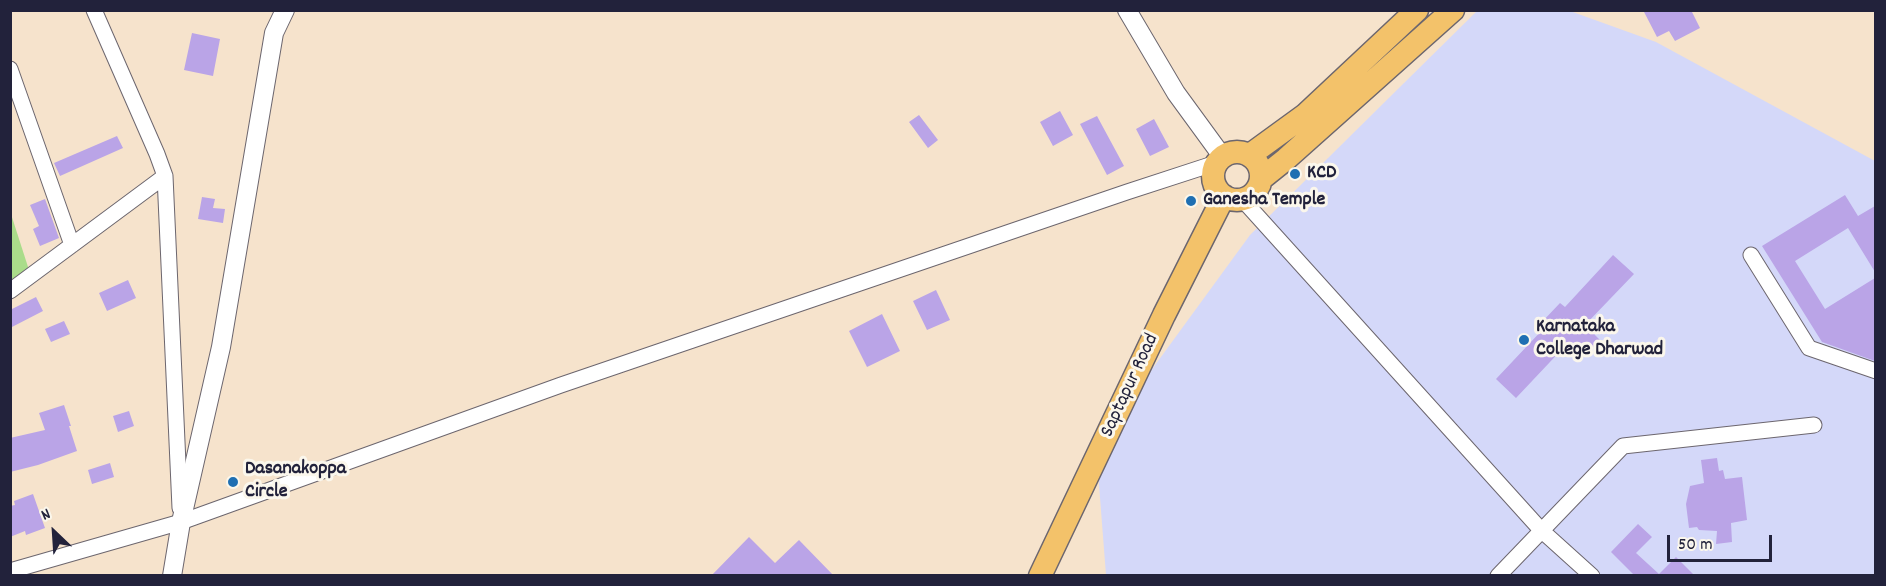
<!DOCTYPE html>
<style>
body{margin:0}
#map{position:relative;width:1886px;height:586px;overflow:hidden;background:#f6e3cc;font-family:Dekko,sans-serif}
canvas{display:block}
.frame{position:absolute;inset:0;border:12px solid #22223b;pointer-events:none}
.north{position:absolute;left:24px;top:502px;width:60px;height:60px;-webkit-text-stroke:4px #fbf7ec;paint-order:stroke;rotate:335deg;font-size:16px;font-weight:700;line-height:24px;text-align:center;color:#22223b}
.north::after{content:'';display:block;margin:auto;width:21px;height:27px;background:#22223b;clip-path:polygon(50% 0,100% 100%,50% 72%,0 100%)}
.scale{position:absolute;left:1667px;top:535px;width:105px;height:27px;box-sizing:border-box;border:3px solid #22223b;border-top:0;padding-left:8px;font-size:18px;line-height:21px;white-space:nowrap;color:#22223b;-webkit-text-stroke:4px #fbf7ec;paint-order:stroke}
</style>
<div id="map">
<canvas width="1886" height="586"></canvas>
<div class="frame"></div>
<div class="north">N</div>
<div class="scale">50 m</div>
</div>
<script>
const g = document.querySelector('canvas').getContext('2d');
g.lineJoin = 'round';
function paint(path, color) { g.fillStyle = color; g.fill(path, 'evenodd'); }
function strokePath(path, color, width, dash) { g.strokeStyle = color; g.lineWidth = width; g.lineCap = dash ? 'butt' : 'round'; g.setLineDash(dash || []); g.stroke(path); }
function label(font, color, halo, rows, align = 'center') {
  g.font = font + ' Dekko,sans-serif'; g.lineWidth = 6; g.setLineDash([]); g.textBaseline = 'middle'; g.strokeStyle = halo; g.fillStyle = color; for (const [text, x, y, turn = 0] of rows) {
    g.save(); g.translate(x, y); g.rotate((+turn || 0) * Math.PI / 180); g.textAlign = isNaN(turn) ? turn : align; if (halo) g.strokeText(text, 0, 0); g.fillText(text, 0, 0); g.restore();
  }
}
const built = new Path2D(`
 M1477,11H1570L1656,42L1875,161V575H1106L1096,446L1250,235Z`);
const green = new Path2D(`
 M10,211L29,270L10,282Z`);
const building = new Path2D(`
 M1643,10H1691L1700,28L1675,41L1669,31L1657,37Z
 M192,33L220,39L213,76L184,70Z
 M1060,111L1073,135L1053,146L1040,122Z
 M919,115L938,140L928,148L909,122Z
 M1097,116L1124,166L1107,175L1080,124Z
 M1154,119L1169,147L1150,156L1136,129Z
 M117,136L123,148L60,176L54,163Z
 M1845,195L1858,216L1875,206V272L1848,228L1795,261L1825,309L1875,278V361L1822,342L1762,246Z
 M202,197L215,199L213,208L225,209L223,223L198,219Z
 M45,199L59,238L40,246L33,229L39,226L30,205Z
 M1613,255L1634,274L1585,325L1600,340L1581,360L1566,345L1516,398L1496,379L1545,327L1541,323L1560,303L1565,307Z
 M128,280L136,298L107,311L99,293Z
 M936,290L950,320L927,330L913,301Z
 M36,297L43,311L10,328V310Z
 M882,314L900,351L867,367L849,331Z
 M64,321L70,334L51,342L45,329Z
 M64,405L71,426H69L77,451L38,465L10,472V438L45,430L39,413Z
 M129,411L134,426L118,432L113,416Z
 M1717,458L1719,471L1723,470L1725,479L1742,477L1747,520L1731,523L1732,542L1716,544L1717,531L1699,530L1697,527L1689,528L1686,504L1690,486L1704,483L1701,460Z
 M110,463L114,477L92,484L88,470Z
 M33,494L45,528L26,535L25,531L10,537V506L15,505L14,501Z
 M1638,524L1652,537L1636,553L1659,574L1676,557L1695,576H1635L1611,552Z
 M749,537L775,563L799,540L834,576H711Z`);
const minor = new Path2D(`
 M94,10L157,154L165,176L180,508
 M10,69L72,245
 M1242,199L1541,530L1592,576
 M1751,255L1809,348L1876,371
 M10,291L165,176
 M10,571L181,522L561,385L1127,192L1216,163
 M1498,576L1623,446L1814,425`);
const tertiary = new Path2D(`
 M1127,10L1176,93L1222,156
 M172,576L181,522L221,347L274,33L285,10`);
const primary = new Path2D(`
 M1213 176a24 24 0 1 1 48 0a24 24 0 1 1-48 0Z
 M1250,155L1305,115L1417,10
 M1261,179L1286,159L1453,10
 M1040,576L1164,315L1224,196`);
const markers = [
 [1295,174,6,"#1f6fb2"],
 [1191,201,6,"#1f6fb2"],
 [1524,340,6,"#1f6fb2"],
 [233,482,6,"#1f6fb2"]
];
const poiNames = [
 ["KCD",1307,174],
 ["Ganesha Temple",1203,201],
 ["Karnataka",1536,328],
 ["College Dharwad",1536,351],
 ["Dasanakoppa",245,470],
 ["Circle",245,493]
];
const streetNames = [
 ["Saptapur Road",1131,386,-65]
];
paint(built, '#d4d8f9');
paint(green, '#aadc8a');
paint(building, '#baa4e7');
strokePath(minor, '#6c666e', 17);
strokePath(tertiary, '#6c666e', 20);
strokePath(primary, '#6c666e', 25);
strokePath(minor, '#fff', 15);
strokePath(tertiary, '#fff', 18);
strokePath(primary, '#f3c26a', 22);
for (const [x, y, r, color] of markers) { const dot = new Path2D(); dot.arc(x, y, r, 0, 2 * Math.PI); g.fillStyle = color; g.fill(dot); strokePath(dot, '#fbf7ec', 2); }
label('bold 20px', '#22223b', '#fbf7ec', poiNames, 'left');
label('20px', '#22223b', '#fbf7ec', streetNames);
</script>
